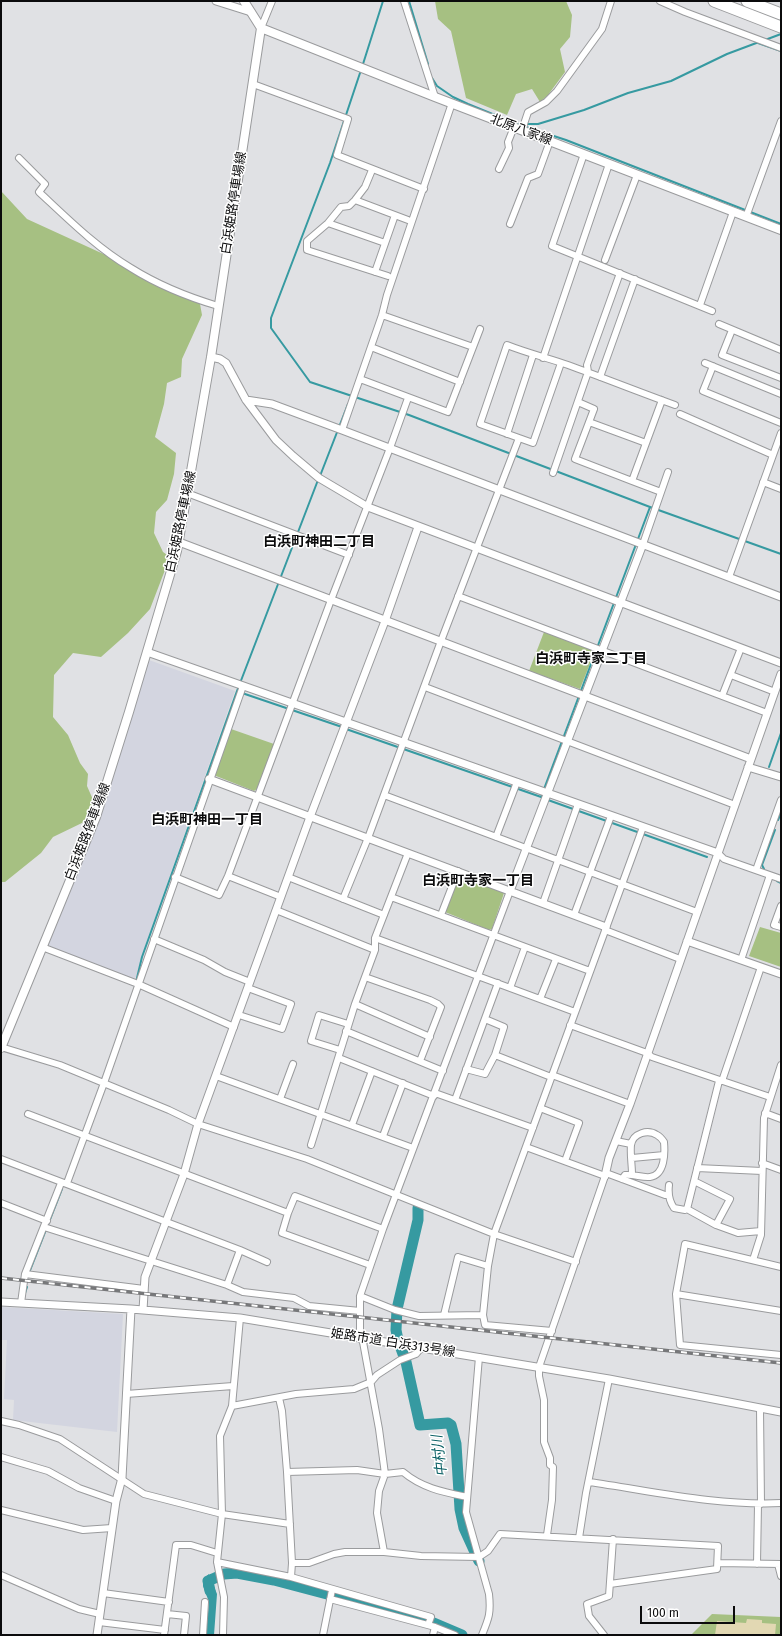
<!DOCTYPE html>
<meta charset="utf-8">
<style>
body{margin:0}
#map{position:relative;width:782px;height:1636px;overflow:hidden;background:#e0e1e4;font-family:"Fira Sans",sans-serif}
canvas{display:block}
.frame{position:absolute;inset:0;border:2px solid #0b0b0c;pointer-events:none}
.scale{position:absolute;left:640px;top:1606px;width:95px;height:18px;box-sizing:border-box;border:2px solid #0b0b0c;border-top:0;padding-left:5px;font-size:12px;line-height:14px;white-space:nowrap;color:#0b0b0c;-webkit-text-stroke:3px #fff;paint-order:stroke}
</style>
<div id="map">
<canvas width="782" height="1636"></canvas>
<div class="frame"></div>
<div class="scale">100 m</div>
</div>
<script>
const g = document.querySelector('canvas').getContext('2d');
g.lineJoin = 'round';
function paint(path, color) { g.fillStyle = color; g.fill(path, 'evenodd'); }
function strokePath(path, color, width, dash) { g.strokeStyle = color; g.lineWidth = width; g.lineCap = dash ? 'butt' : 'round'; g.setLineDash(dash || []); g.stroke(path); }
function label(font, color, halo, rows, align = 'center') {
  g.font = font + ' "Fira Sans","Noto Sans JP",sans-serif'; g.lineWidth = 3; g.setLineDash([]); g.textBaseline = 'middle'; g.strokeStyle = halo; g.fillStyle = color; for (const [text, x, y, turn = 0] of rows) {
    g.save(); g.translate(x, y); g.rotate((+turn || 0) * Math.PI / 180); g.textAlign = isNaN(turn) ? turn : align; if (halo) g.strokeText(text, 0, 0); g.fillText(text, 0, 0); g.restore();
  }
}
const built = new Path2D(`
 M149,660L235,691L147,940L136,977L133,979L48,947V944L117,762Z
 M1,1307L123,1314L117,1432L13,1420L14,1400L4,1399L7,1340H1Z`);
const green = new Path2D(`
 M435,1H566L572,15L570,37L560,49L565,72L548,95L540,102L532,89L516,94L507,115L466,98L451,31L438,19Z
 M1,191L27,219L110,257L188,296L200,304L202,315L182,359L181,377L167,383L164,404L155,437L176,453L174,474L167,500L156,512L154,533L163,552L170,557L150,609L128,633L101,657L73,653L54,675L53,717L68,735L80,763L88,774L87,786L94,802L84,822L53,837L41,853L5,882H1Z
 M544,632L595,651L580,689L529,671Z
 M231,729L274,744L257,789L254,791L216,776L215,772Z
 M458,875L504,893L492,929L489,930L445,912Z
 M760,927L781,933V967L749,956Z
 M712,1614L781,1617L780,1635H691Z`);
const sand = new Path2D(`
 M747,1619L762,1620V1623L776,1624L775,1635H715L717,1621L746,1623Z`);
const water = new Path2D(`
 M209,1574L217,1594L214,1635H206L209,1602L203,1586V1579Z`);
const stream = new Path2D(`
 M409,1L428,64
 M765,40L781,34
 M758,43L781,51
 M363,64L383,1
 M360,73L330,163L271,318V328L310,382L409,415L650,507L781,554
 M432,78L437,86L453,97L468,104L517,124L566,140L781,224
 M525,124H538L584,110L628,93L671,81L727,54L759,42
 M320,476L348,404
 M242,693L342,727
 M346,729L544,798
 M769,767L781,733
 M541,797L650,507
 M548,800L707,857
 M778,820L781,813
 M764,869L762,865L775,830
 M777,881L781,883
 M136,982L142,957L237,691L318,480
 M29,1273L62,1189
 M25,1293L27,1287`);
const river = new Path2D(`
 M418,1208V1220L397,1309L396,1330L398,1340L406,1362L420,1425L448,1423L451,1425L456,1444L460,1509L464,1528L479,1561
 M210,1591L208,1581L224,1574L237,1573L274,1580L429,1621L462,1635`);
const minor = new Path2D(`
 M404,1L435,97
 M660,1L685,12L781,48
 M261,28L272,1
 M253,84L348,119L337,155L424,189
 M522,130L528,112L546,102L557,91L602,29L611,1
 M584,154L552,246L712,311
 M19,158L45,184L39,192C68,219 97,248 131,268C158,285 188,297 218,306
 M499,169L509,148L508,142L514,127
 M372,170L365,187L355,200L349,206L341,207L328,223L307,241V250L388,276
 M355,200L408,220
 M746,217L781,121
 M328,223L385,243
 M510,224L528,178L538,174L550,141
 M605,260L637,175
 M375,272L395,215
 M700,305L733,212
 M382,315L473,347
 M719,324L781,350
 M732,330L722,355L781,378
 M371,347L460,382
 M543,358L609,164
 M561,363L533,443L480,424L507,345C527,353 548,358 568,365C604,378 639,392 675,405
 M705,363L781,394
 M713,366L703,391L781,423
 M600,377L635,279
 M360,379L448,412L480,329
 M578,402L594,409L575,459L632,481
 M680,414L773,455
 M589,422L646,443
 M342,430L382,315L387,295L452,103
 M507,434L533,355
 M553,473L588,372L587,365L620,273
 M763,482L781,489
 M661,492L632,481L662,400
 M187,493L349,555
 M643,544L668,472
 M729,577L781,433
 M458,596L767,713
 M731,675L775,692
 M425,687L735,805
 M722,696L741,648
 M384,795L697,912
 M496,837L517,782
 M718,853L724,859L781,879
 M756,870L781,800
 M228,876L281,897
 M175,877L219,895L228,876L331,600L390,448L408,398
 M288,877L384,915
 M391,897L590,971
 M343,899L368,838L441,641L519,438
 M543,903L578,804
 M781,906L774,925L781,927
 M276,910L375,950
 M441,915L458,871
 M574,915L611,816
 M605,930L680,959
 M375,938L575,1012
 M154,939L204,960L225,972L250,982
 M42,947L138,984L234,1027
 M741,960L770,875
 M365,977L430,1000L438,1004L441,1007L420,1061
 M510,988L525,947
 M540,999L556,959
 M355,1004L430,1037
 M239,1015L282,1029L291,1004L248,988
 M570,1025L647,1053L652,1057L770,1097
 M346,1031L443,1071
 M1,1047L60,1065L169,1110L198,1124L307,1159L494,1234L576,1262
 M340,1050L311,1041L319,1015L348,1024
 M495,1055L551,1077
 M339,1058L434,1096
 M466,1069L485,1074L495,1055L504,1027L485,1019
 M552,1075L630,1104
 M216,1076L413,1148
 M719,1081L687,1209L716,1225L738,1233L761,1231
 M722,1081L761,967
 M435,1093L533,1128
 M280,1099L293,1064
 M455,1100L498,983
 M540,1108L579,1123L565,1161
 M765,1113L781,1119
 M28,1114L288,1213L295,1196L383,1229
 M352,1125L372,1071
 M383,1136L403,1083
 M616,1141L631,1144
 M311,1145L355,1004L375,950V938L408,853
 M526,1147L605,1176L539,1367V1376L544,1400V1442L550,1458V1465L553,1467L552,1500L547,1535
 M632,1158L664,1155
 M1,1159L240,1250L267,1262
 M762,1163L781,1170
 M697,1168L762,1171
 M606,1173L665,1195H669
 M622,1179L625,1175C634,1174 642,1178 650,1177C665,1175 665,1153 664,1142C662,1139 659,1136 657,1135C648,1129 633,1133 631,1145C630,1154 632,1165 632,1174
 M694,1181L730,1199L716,1225
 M67,1183L104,1083L243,686
 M669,1185C668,1193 669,1201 674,1208L685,1210L687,1209
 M1,1203L47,1221
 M288,1213L282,1233L370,1265
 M44,1227L227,1285L243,1292L294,1298L309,1306L360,1311
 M753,1260L761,1235L764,1118L781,1065
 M781,1267L685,1244L676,1294L680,1345L781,1355
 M25,1274L144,1289
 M227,1285L240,1250
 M676,1294L781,1311
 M360,1296L395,1310L419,1316L483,1315L488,1266L494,1234L643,827
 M21,1303L25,1274L61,1183
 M444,1315L458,1257L488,1266
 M483,1315L485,1325L552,1331
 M479,1357L466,1512L489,1594C491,1613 489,1618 482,1635
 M126,1394L233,1386
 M279,1398L282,1411L287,1472L292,1563L291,1577
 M232,1406L296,1394L354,1389L371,1382L377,1375L400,1360L416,1354L421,1348
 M760,1408L761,1504
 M1,1421L19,1425L60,1439L144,1494L222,1514L290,1524
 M1,1457L48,1471L79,1488L116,1501
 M287,1472L357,1470L385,1474L403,1472C422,1488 443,1492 467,1497
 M589,1482C652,1491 717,1506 781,1503
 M1,1510L83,1530L112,1528
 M579,1538L586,1493L609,1379
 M384,1552L377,1513L379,1491L385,1474L379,1429L363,1342L360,1337V1296L383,1229L510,891
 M217,1562L291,1577L431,1617L428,1625
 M292,1563H309L334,1554L345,1552H384L421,1556L479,1557L488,1551L500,1534L718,1546L717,1569L610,1584
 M718,1563L781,1564
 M757,1564L758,1504
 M778,1564L781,1576
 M1,1575L79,1609L100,1614
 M103,1593L169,1602
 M330,1599L435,1627L455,1635
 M167,1614L186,1616L184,1635
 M99,1622L165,1630
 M164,1635L176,1545H191L217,1553
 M203,1635L205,1602
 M223,1635L224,1597L217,1562L222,1514L220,1436L232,1406L240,1318
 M323,1635L332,1590
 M433,1635L435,1627
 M604,1635L589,1616L587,1604L609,1596L613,1539`);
const tertiary = new Path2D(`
 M216,1L251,12
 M211,357L220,359L226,363L246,400L276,440L293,456L319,478L368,507L781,663
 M246,400L272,404L342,430L781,597
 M179,542L751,759
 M147,652L718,853
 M748,767L781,777
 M209,779L606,927
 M510,891L643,544
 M687,941L781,974
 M605,1176L609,1158L630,1104L781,674
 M1,1302L131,1309L240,1318L609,1379L781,1412
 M143,1310L145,1277L184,1174L198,1124L310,817L385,621L418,527
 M97,1635L116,1501L122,1478L131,1309`);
const secondary = new Path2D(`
 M261,28L435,97L781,230
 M1,1048L96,817L129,712L177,551L211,357L261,28L244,1`);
const motorway = new Path2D(`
 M714,1L781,27
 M747,1L781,14`);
const rail = new Path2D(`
 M1,1278L781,1363`);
const streetNames = [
 ["北原八家線",521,130,21],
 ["白浜姫路停車場線",234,203,-81],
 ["白浜姫路停車場線",181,522,-78],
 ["白浜姫路停車場線",88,832,-69],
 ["姫路市道 白浜313号線",393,1343,9]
];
const neighbourhoodNames = [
 ["白浜町神田二丁目",319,542],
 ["白浜町寺家二丁目",591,659],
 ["白浜町神田一丁目",207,820],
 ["白浜町寺家一丁目",478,881]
];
const waterNames = [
 ["中村川",440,1456,-97]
];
paint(built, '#d3d5e0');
paint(green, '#a6c082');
paint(sand, '#e2d8b3');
paint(water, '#369aa1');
strokePath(stream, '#369aa1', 2);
strokePath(river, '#369aa1', 11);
strokePath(minor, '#9a9b9d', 8);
strokePath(tertiary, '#9a9b9d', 9);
strokePath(secondary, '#9a9b9d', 10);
strokePath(motorway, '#9a9b9d', 13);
strokePath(minor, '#fff', 6);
strokePath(tertiary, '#fff', 7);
strokePath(secondary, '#fff', 8);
strokePath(motorway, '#fff', 11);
strokePath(rail, '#77787a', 3.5);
strokePath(rail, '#fff', 2, [6]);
label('13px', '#0b0b0c', '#fff', streetNames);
label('bold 14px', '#0b0b0c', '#fff', neighbourhoodNames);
label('italic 14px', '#075e63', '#fff', waterNames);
</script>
